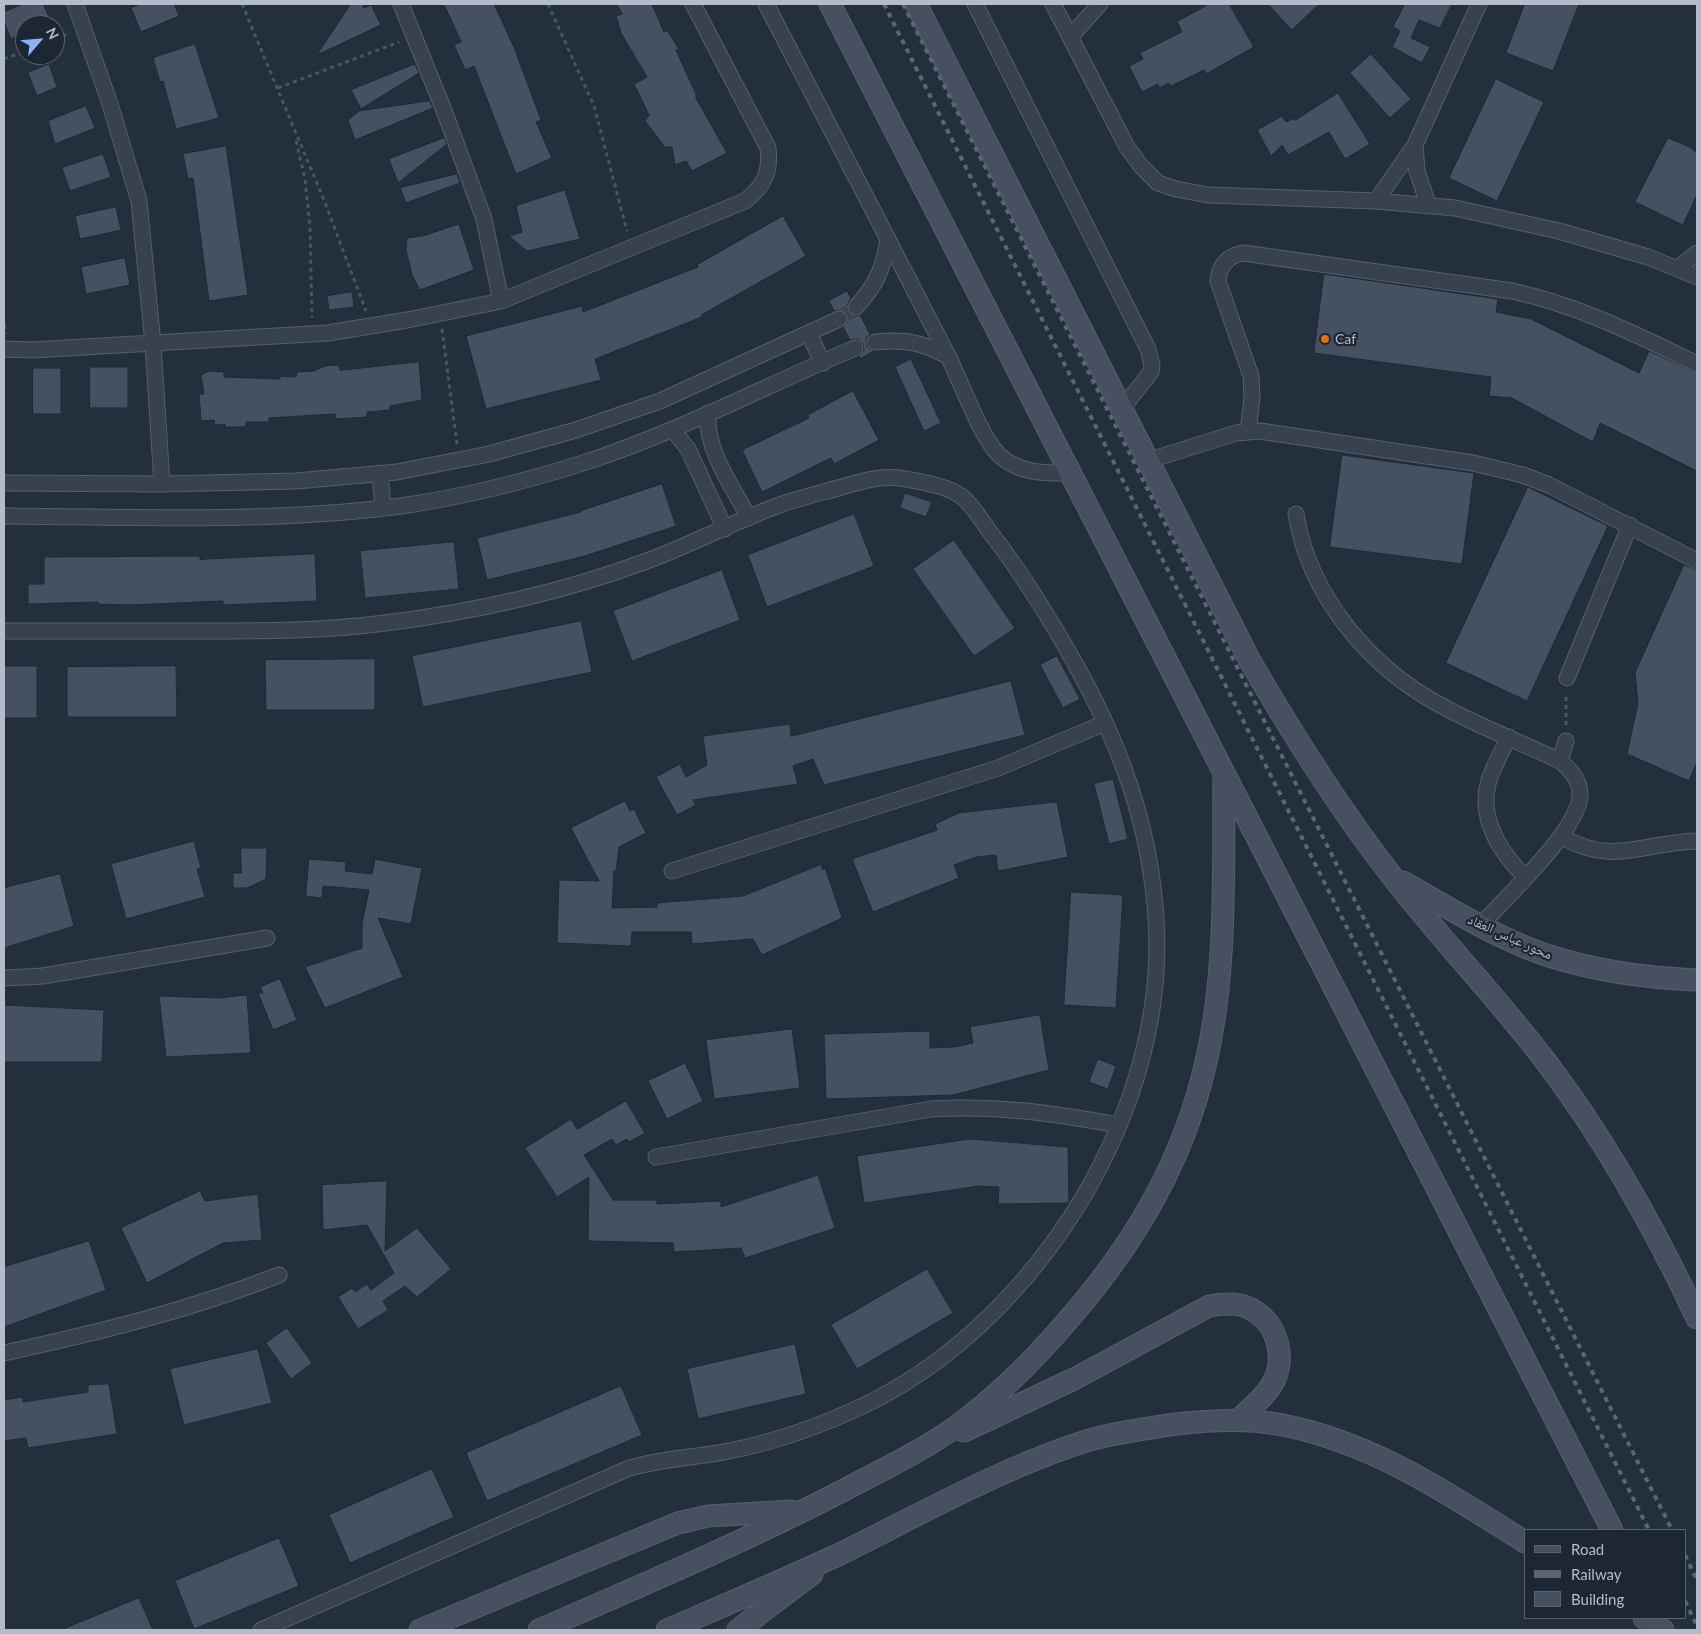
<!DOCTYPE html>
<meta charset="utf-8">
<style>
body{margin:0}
#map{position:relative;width:1701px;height:1634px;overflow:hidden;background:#242f3e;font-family:Lato,sans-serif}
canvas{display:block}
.frame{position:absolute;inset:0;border:5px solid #b4bcc9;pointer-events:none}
.legend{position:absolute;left:1524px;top:1529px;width:162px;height:90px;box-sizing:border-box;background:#1d2633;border:1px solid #59626f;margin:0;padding:6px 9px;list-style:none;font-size:15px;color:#b4bcc9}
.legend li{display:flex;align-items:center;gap:10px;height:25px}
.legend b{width:25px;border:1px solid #59626f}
.north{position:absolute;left:15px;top:15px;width:50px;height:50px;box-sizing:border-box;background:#1d2633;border:1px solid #59626f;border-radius:50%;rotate:63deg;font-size:14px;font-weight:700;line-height:20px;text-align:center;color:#b4bcc9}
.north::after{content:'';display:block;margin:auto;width:18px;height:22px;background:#8ab4f8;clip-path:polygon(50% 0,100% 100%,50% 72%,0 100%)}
</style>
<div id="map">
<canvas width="1701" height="1634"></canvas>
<div class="frame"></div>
<ul class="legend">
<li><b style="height:6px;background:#465061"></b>Road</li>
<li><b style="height:6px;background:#5a6575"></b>Railway</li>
<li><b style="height:14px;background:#455162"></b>Building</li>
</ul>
<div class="north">N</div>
</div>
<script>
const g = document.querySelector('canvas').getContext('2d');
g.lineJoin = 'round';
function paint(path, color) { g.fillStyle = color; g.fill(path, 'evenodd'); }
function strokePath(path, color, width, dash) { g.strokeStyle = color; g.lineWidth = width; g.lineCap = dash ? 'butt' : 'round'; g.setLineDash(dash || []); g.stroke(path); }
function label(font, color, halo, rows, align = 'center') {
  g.font = font + ' Lato,"Noto Naskh Arabic",sans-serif'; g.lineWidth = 4.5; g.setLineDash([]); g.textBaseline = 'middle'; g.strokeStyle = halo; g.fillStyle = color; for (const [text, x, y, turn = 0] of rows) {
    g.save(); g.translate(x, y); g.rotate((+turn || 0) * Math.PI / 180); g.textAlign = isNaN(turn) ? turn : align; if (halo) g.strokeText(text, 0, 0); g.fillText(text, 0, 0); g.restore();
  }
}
const building = new Path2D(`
 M24,4H43L51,21L43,25H25V32L11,39L4,22V12Z
 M141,4H174L179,16L141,32L131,8Z
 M351,4H362L364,8L371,5L381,25L317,55Z
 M444,4H494L514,47L541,120L536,122L552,158L516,174L474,66L465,70L454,45L461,42Z
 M617,4H652L664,32L667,30L679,49L676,50L696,94V98L727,153L692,171L686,161L675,165L672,147H665L645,121L649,115L634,84L647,77L621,33L616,16L622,14Z
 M1209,4H1229L1254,47L1206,74L1204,70L1171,86L1169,83L1159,88L1158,84L1142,92L1129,66L1143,59L1140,53L1182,32L1177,22Z
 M1268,4H1319L1292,30Z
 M1405,4H1452L1440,28L1419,20L1411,38L1430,47L1422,63L1392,47L1400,31L1393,27Z
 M1525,4H1579L1553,71L1506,53Z
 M195,44L219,118L176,129L163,81L160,82L153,58Z
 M1371,54L1411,99L1390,118L1350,73Z
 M49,64L57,87L37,96L28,73Z
 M415,64L419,73L361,109L351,90Z
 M1496,79L1544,102L1497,201L1449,178Z
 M1338,93L1370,144L1345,159L1329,132L1288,155L1282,145L1271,156L1257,130L1282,116L1286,122L1294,118L1295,120Z
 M430,101L433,108L355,140L348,120L359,111Z
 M86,106L95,128L55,144L48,121Z
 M444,138L447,144L398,183L389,159Z
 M1668,138L1690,147L1697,153V195L1683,225L1635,202Z
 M226,146L248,295L209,301L193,178L188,179L183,154Z
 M103,154L111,177L70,191L62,168Z
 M457,174L460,183L406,203L400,188Z
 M565,190L580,239L527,251L509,236L522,232L516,206Z
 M116,207L121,230L80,239L75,216Z
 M783,216L806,256L701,315L702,317L595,359L601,380L486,409L466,336L582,306L583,312L698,267L697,265Z
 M459,224L474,270L420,290L412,275L406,250L407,238L423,236Z
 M125,258L130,285L86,294L81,267Z
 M1324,274L1498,299L1496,312L1531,319L1639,373L1649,351L1697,373V471L1600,423L1593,442L1512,398L1489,396L1491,377L1314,353Z
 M847,291L851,298L847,305V310L854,316L860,315L870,334L866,338L867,347L874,351L860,359L859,356L864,350L863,344L857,339L850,340L843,327L848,320L847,315L840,310L834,311L829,301Z
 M352,292L354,307L329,310L327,296Z
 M911,359L941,423L924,431L895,367Z
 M419,362L422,400L390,406V410L367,412V417L336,419L335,414L269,418V422H246V427H225V424L215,425L214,420L201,421L199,394H204L201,375L209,371L224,372V377L280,379V376L296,377L297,372L314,371L325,366L339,365L340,370Z
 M90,367H128V408H90Z
 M33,368H61V414H33Z
 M853,391L879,440L834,464L831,458L762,492L742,450L809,418L808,415Z
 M1342,455L1474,473L1462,564L1330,547Z
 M662,484L676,526L585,556L487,580L477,538L581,512V511Z
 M1528,487L1608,526L1527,701L1446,663Z
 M905,493L932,502L926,517L900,508Z
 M854,514L874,566L767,607L748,555Z
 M954,540L1015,628L974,656L913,569Z
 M454,542L459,589L365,598L360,551Z
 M315,554L317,601L223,605V601L130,605L98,604V602L28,604V584H44V557L200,556V559Z
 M1684,565L1697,570V762L1689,781L1627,754L1638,703L1635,673Z
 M722,570L740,620L632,661L613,611Z
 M581,621L592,672L423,707L412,656Z
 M1057,656L1080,699L1063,708L1040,665Z
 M375,659V710H266L265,660Z
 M4,666H37V718H4Z
 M176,666L177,717H67V667Z
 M1011,681L1025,735L824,785L813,759L793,766L798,784L693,800L696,805L677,815L656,777L680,764L686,777L707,765L703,736L790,724L791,736Z
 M1113,779L1128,839L1109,844L1094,784Z
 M625,801L630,811L634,809L646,833L619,847L616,871H614L612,908L657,907V903L743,896L822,864V870L825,868L842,918L762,955L753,939L692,944L691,932H632L631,946L557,943L559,880L599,881L571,828Z
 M1057,802L1068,857L998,871L996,855L976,857L954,865L959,878L873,912L852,859L937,830L935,824L959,813Z
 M194,841L201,868L197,869L205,897L126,919L111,864Z
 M241,848H267L266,879L247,888H233V873H241Z
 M309,859L346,862L345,871L372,874L375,859L422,868L411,924L378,918L403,977L325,1008L305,967L362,948V924L369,890L323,886L322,898L306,896Z
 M60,874L74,926L4,948V888Z
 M1071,892L1123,895L1116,1008L1064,1005Z
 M280,979L297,1020L273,1030L258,993H263L260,987Z
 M247,995L251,1053L166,1057L159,996L219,998Z
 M4,1005L104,1010L102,1062H4Z
 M1040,1015L1049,1070L953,1095L826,1099L824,1034L930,1031V1048L954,1047L973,1043L970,1027Z
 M792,1029L800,1088L714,1099L706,1040Z
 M1098,1059L1116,1066L1108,1089L1089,1082Z
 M685,1063L703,1101L667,1119L648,1081Z
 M626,1101L645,1133L629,1142L627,1139L616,1145L612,1139L584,1155L613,1200H657V1204L721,1201V1207L818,1175L835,1228L745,1258L741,1248L674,1252L673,1243L588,1241L589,1177L557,1197L525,1148L571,1119L577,1129Z
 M970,1139L1068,1147L1069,1201L1068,1203L998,1204L999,1187L979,1186L864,1203L857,1156Z
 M387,1181L385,1251L417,1228L451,1269L417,1297L405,1286L383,1301L388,1310L358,1329L338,1297L352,1288L355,1292L367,1284L371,1290L394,1273L367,1225L323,1230L322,1185Z
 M200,1191L205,1201L258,1194L262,1240L223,1243L147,1283L121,1228Z
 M89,1241L106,1290L4,1327V1267Z
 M927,1269L953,1313L857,1369L831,1325Z
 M287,1328L312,1363L291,1379L266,1343Z
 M795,1344L806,1394L698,1419L687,1369Z
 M258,1349L272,1403L184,1425L170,1369Z
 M109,1384L117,1434L28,1448L26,1438L4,1441V1400L23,1397V1402L88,1392V1385Z
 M621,1386L642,1435L487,1501L466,1453Z
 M432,1469L454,1517L350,1563L329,1515Z
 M279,1538L299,1586L194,1629L175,1581Z
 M139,1598L153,1630H61Z`);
const streetTunnel = new Path2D(`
 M839,319L856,307`);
const path = new Path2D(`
 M242,4L324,200L366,311
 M548,4L594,106L627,231
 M55,39L68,34
 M4,59L25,51
 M278,88L399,42
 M296,141L305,179L310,227L312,318
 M4,325L6,334
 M442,329L457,444
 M1566,725V694`);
const street = new Path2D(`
 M75,4L110,104L139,201L153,344L162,484
 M401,4L445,113L484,219L501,301
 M766,4C827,121 887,237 947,354C960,379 981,438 999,455C1020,474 1044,473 1070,473
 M975,4L1148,349L1152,365L1151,372L1121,410
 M1053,4L1127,147L1141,166L1158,183L1176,189L1208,195L1376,201L1455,208L1559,231L1648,257L1697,277
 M1070,37L1100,4
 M1415,145L1417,171L1428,204
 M1376,201L1415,145L1479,4
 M1678,268L1697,253
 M856,307C876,285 883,270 888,240
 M809,334L823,363
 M875,342C906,339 921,342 949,357
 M4,349L31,350L328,333L407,320L501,301L745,201C764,186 771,172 768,148L693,4
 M708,413C705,450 733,487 749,518
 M672,429L688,449L725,529
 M1248,432L1252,397L1251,376L1218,281C1219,266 1227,256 1243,253L1512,291C1578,305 1637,335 1697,364
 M1147,461L1236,433L1260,431L1473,463L1523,475L1549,485L1697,561
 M380,474L383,507
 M4,483L162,484L296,481L397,472L489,454L576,430L660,401L839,319
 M1296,514C1309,595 1368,666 1440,705C1478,726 1520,742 1560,761C1571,770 1581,781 1580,796C1578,831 1505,898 1481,925
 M4,516C136,517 270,523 401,506C463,497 527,481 586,462C678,432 765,386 855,348
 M4,631C69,631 135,631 200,631C262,631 324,631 385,623C473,612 560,593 644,562C691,545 735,521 782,504C800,498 820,493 838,488C860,482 882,474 906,479C923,482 947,486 961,496C973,505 981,520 990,532C1021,572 1047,614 1072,658C1119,741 1150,823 1156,919C1169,1109 1039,1317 871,1402C826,1424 779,1441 729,1451C695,1458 661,1458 627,1469L261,1630
 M1567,678L1630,525
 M1509,737C1502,751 1494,765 1489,780C1478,817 1499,851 1525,877
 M1560,761L1566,741
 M1561,836C1612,867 1644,842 1697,841
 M672,871L998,768L1105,723
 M4,978L43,976L267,938
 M656,1157L931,1109C997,1105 1053,1113 1118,1125
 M4,1353C100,1332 187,1311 279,1275`);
const secondary = new Path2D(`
 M830,4L1612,1530
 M916,4L1250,661C1293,735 1338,807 1391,875C1440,939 1498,998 1547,1063C1606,1141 1655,1229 1697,1318
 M1403,882C1449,908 1496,938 1546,955C1595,971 1646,978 1697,980
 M964,1431L1076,1378L1209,1306C1220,1304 1229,1303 1240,1305C1275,1313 1290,1357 1271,1386C1263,1399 1249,1409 1239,1420
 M1644,1618L1663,1630
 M420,1630L678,1523L708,1516L792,1511
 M539,1630C642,1585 746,1541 846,1489C884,1469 922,1451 957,1426C996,1397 1030,1364 1062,1327C1126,1255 1176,1176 1201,1082C1228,984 1223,877 1224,776
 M667,1630C725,1605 784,1580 842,1553C921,1514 1009,1464 1093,1439C1120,1432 1148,1428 1176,1424C1210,1420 1248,1418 1283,1425C1373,1443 1448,1493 1525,1542
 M738,1630L812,1574`);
const rail = new Path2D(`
 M884,4L1649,1530
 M903,4L1672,1530
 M1685,1555L1697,1580
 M1685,1601L1697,1626`);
const markers = [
 [1325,339,5,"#e8710a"]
];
const poiNames = [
 ["Caf",1335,339]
];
const streetNames = [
 ["محور عباس العقاد",1510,937,24]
];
paint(building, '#455162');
strokePath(building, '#1f2835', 1);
strokePath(streetTunnel, '#3a4453', 15, [15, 8]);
strokePath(street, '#565f6c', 17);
strokePath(secondary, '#565f6c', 23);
strokePath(path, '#44595c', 3, [4, 4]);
strokePath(street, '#38414e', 15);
strokePath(secondary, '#465061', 21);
strokePath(rail, '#5a6575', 4, [5, 5]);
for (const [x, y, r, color] of markers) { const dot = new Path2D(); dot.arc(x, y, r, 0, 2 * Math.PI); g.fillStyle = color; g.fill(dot); strokePath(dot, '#1d2633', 2); }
label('14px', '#b4bcc9', '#1d2633', poiNames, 'left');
label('14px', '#b4bcc9', '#1d2633', streetNames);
</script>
